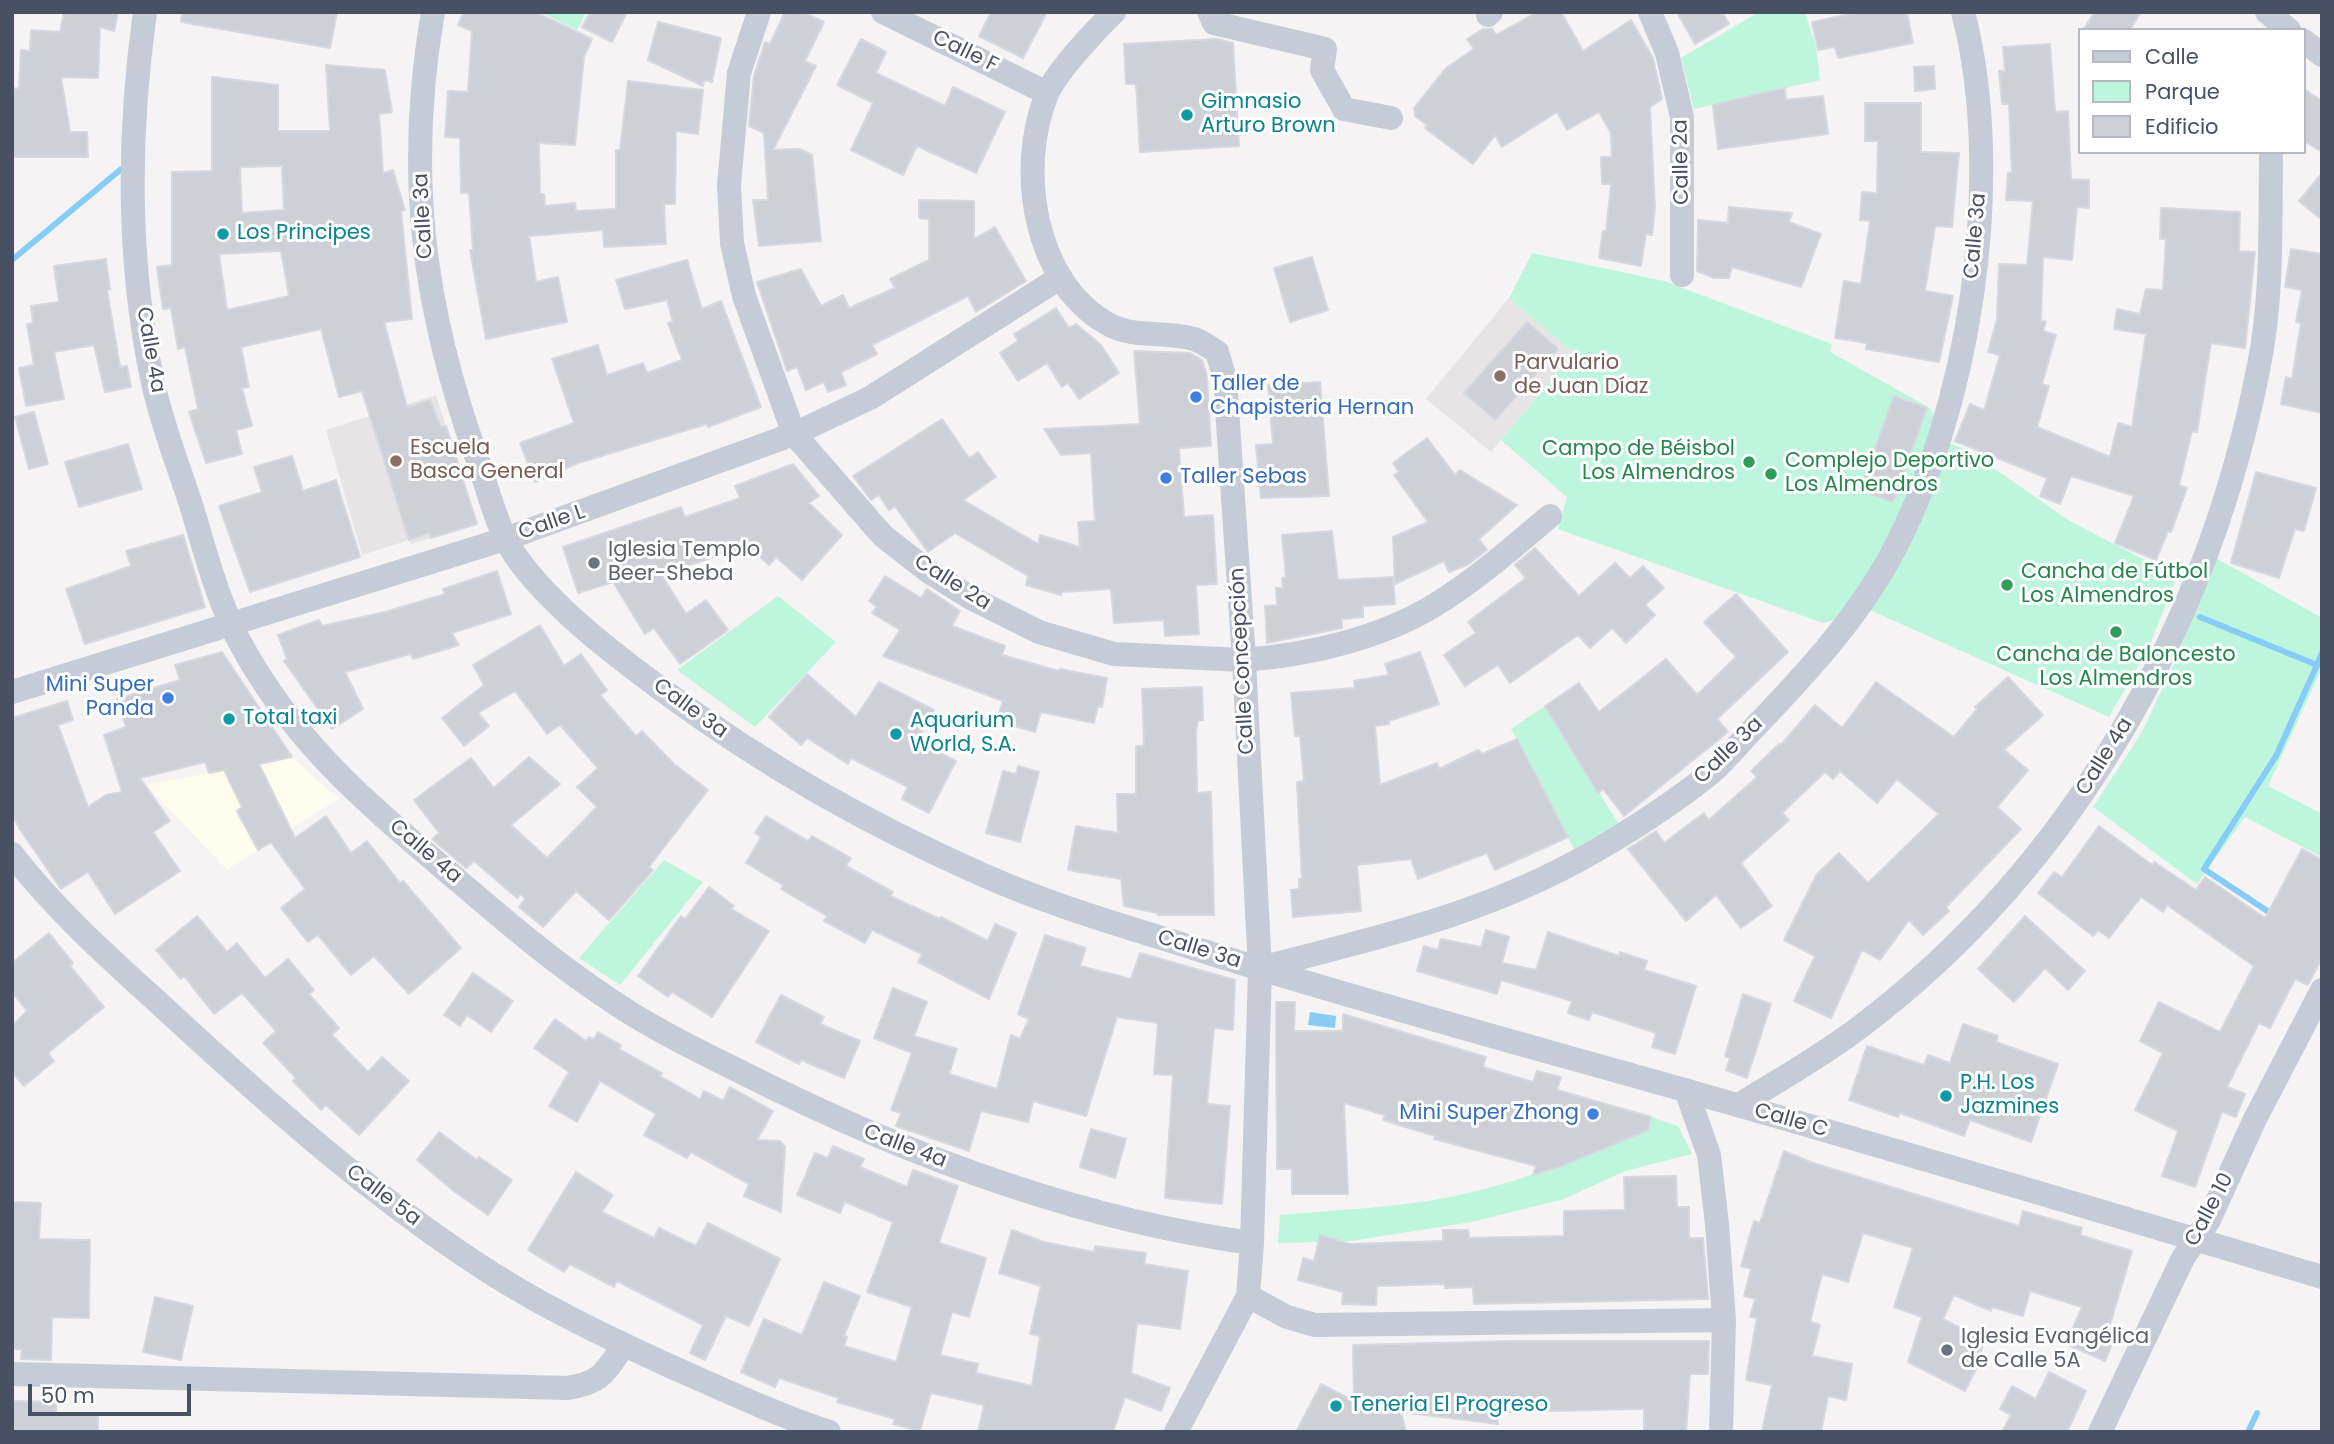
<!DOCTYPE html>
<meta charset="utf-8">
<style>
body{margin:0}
#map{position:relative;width:2334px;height:1444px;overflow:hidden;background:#f5f3f3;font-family:Poppins,sans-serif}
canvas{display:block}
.frame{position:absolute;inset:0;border:14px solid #485163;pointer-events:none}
.legend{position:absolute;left:2078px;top:28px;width:228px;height:126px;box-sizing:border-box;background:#fff;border:2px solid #b6b9c1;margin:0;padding:9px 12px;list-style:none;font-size:21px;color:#485163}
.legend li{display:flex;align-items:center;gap:14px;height:35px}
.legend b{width:35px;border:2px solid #b6b9c1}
.scale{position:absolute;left:28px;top:1384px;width:163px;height:32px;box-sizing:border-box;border:4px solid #485163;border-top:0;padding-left:9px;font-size:21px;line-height:24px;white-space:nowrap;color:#485163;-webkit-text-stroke:5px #fff;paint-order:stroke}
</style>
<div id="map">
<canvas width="2334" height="1444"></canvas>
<div class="frame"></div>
<ul class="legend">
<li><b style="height:9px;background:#c5ccd8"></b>Calle</li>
<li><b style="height:19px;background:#bef5dd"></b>Parque</li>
<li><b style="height:19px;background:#ced0d8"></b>Edificio</li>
</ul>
<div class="scale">50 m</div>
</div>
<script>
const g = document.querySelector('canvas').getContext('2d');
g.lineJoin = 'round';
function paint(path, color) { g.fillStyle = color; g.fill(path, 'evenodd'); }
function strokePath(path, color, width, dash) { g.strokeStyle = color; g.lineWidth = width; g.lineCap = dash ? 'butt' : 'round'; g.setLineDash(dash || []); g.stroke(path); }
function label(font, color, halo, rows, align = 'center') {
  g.font = font + ' Poppins,sans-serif'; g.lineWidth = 6; g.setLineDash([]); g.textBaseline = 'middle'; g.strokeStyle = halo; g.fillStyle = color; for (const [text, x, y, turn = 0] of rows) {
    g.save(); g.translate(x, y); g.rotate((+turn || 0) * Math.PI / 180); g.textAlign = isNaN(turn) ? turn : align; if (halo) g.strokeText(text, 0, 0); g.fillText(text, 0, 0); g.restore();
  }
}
const commercial = new Path2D(`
 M292,757L338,799L227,870L146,785Z`);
const education = new Path2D(`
 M1509,298L1574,352L1491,452L1426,399Z
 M436,395L477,524L411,544L409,540L362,555L326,430Z`);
const green = new Path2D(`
 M540,12H586L577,30Z
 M1759,12H1805L1816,47L1820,80L1694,109L1681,58Z
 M1532,253L1664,281L1832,344L1830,352L1930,408L1948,443L1968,450L2068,520L2177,577L2148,649L2109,717L1870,610L1823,623L1558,529L1567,497L1501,440L1574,353L1509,298Z
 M2214,557L2322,618V668L2268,786L2322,814V857L2245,817L2197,884L2093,807L2142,732L2178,655Z
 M778,596L836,642L755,727L677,670Z
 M1545,706L1618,823L1574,849L1511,729Z
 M664,860L703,882L620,985L579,958Z
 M1651,1117L1678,1126L1692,1154L1625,1171L1564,1199L1471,1222L1351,1241L1278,1243L1280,1215C1334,1210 1391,1208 1445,1198C1515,1184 1582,1158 1648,1130Z`);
const water = new Path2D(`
 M1310,1012L1336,1016L1335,1028L1308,1025Z`);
const stream = new Path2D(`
 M12,260L120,170
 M2200,617L2317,665L2276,756L2204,869L2275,916
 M2317,665L2322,653
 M2248,1432L2257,1413`);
const building = new Path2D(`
 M64,12H118L114,31L100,27L98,78L61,77L70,132H87L88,157H12V89L19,88L21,50L30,51L31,30L60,32Z
 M182,12H337L330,48L181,22Z
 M464,12H535L592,39L584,57L575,145L539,143L540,194H544L545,206L575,203L576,211L616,209V150H620L628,81L703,90L698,134L676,131L675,204H664L666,244L604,247L603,230L529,236L536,282L558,277L567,322L486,339L470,250H473L469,193H461L460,138L445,137L448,91L468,92L472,31L458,25Z
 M590,12H627L612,42L582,27Z
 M785,12H803L824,22L805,61L816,66L773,150L800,149L812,155L821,241L759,246L753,200H768L764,133L749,126L754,76L765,42L770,44Z
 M991,12H1047L1023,58L979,36Z
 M1537,12H1561L1583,51L1631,20L1653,58L1662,99L1650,107L1655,208L1652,235L1646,234L1641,266L1599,258L1603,231H1606L1611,184H1602L1601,157H1612L1611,133L1599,112L1567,130L1557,112L1502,147L1495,135L1473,164L1425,128L1427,125L1415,116L1414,108L1446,68L1474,49L1467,39L1483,29H1492L1496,35Z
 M1677,12H1722L1729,24L1695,44Z
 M1860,12H1907L1913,43L1838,58L1835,47L1818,50L1812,22Z
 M2095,12H2141L2130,30H2083Z
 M658,22L721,38L712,82L704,80L703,86L648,60Z
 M861,39L886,52L876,73L945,106L953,87L1005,112L976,173L917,146L903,175L851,150L873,103L837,85Z
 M1217,39L1233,43L1239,146L1140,152L1136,84H1126L1124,44Z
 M2050,44L2055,112L2068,111L2071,179L2089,180V208L2077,207L2072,260L2043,257L2041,320L2046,322L2043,331L2056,335L2042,384L2049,386L2037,427L2110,457L2118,423L2132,427L2146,334L2114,329L2117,309L2140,314L2146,289L2163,290L2166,239H2160L2161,208L2240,212L2239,251L2255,252L2245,348L2211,343L2197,432L2192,431L2179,485L2187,488L2171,532L2168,531L2156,560L2115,543L2134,496L2071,476L2060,504L2040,496L2047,478L1955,441L1970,404L1984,410L2000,355L1988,352L1997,319L1999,264L2027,265L2033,201L2006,200L2008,173H2012L2009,104H2002L1999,71H2005L2003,47Z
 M326,65L385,70L392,112L379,114L383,173L393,170L405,210L401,211L412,319L384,322L407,407L430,400L441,427L446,426L477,524L431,538L429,533L409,540L362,391L339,397L321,329L241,347L249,387L242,388L252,426L236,430L242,454L206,463L189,412L198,409L185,347L178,349L171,308L163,309L157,267L172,265V172L212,171V77L278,85V131H330ZM282,166L284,210L242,213L240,167ZM281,251L289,296L227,310L219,254Z
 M1934,66L1935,89L1915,91L1914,67Z
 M1785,88L1786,100L1823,96L1828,134L1718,149L1713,105Z
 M2304,89L2322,101V152L2304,141Z
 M1865,103H1921V152L1959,153L1952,227L1935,226L1925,291L1953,296L1939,362L1866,349L1867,343L1835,338L1844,281L1861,284L1870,221L1860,220L1862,192L1877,193L1878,141H1865Z
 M2322,173V220L2299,201Z
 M919,200L974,201V239L995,227L1026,281L976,312L968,296L872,345L877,354L841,372L846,385L828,392L824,382L806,390L797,367L787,371L757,282L801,269L821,306L843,295L849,308L895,288L890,279L929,260V219L919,218Z
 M1729,207L1792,213L1789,222L1821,234L1801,287L1732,267L1729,278H1714L1697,271L1698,220L1728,223Z
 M2291,249L2322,254V413L2281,404L2286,377L2292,379L2301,323L2296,322L2302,290L2285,287Z
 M1312,257L1328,310L1290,322L1274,268Z
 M106,259L110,289L107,290L120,367L127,366L131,387L105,392L94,345L54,352L64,399L26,406L19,368L34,365L27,324L33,323L31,306L59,302L54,266Z
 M687,260L702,309L721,301L761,407L708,427L707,424L578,463L535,482L520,443L574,423L552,359L598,345L607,375L643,363L647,373L682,360L668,323L673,322L667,300L625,309L616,280Z
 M1056,308L1069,328L1076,324L1101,345L1119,373L1079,399L1068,383L1062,387L1047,363L1018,381L1000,353L1018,341L1014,334Z
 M1527,322L1558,349L1495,420L1464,393Z
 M1134,351L1190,353L1202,360L1207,376L1211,446L1179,448L1184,517L1213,515L1217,584L1196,585L1199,634L1165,636L1164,620L1114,623L1111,589L1062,592L1061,595L1026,585L1028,576L955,533L928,552L895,506L889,510L879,495L871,500L853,476L942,419L969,458L978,452L996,477L963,500L1038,544L1040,535L1080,547L1078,522L1095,521L1091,453L1061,455L1044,429L1140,424Z
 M1320,382L1329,496L1261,498L1256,445L1273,444L1268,385Z
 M1894,396L1927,408L1893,502L1860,490Z
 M34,412L48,464L29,469L15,417Z
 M1427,438L1455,475L1460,470L1517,505L1479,539L1487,550L1467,565L1449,572L1444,561L1395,584L1393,537L1428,522L1394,475L1399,472L1393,463Z
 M128,444L142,489L79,507L65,462Z
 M292,456L303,491L336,480L360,557L250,592L219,506L262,492L254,467Z
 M793,464L819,496L809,503L842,535L802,580L776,557L769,565L748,546L661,574L686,614L706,600L728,630L680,664L654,628L645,634L613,582L578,593L563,547L681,507L685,517L740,498L735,486Z
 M2256,472L2316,488L2304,531L2295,529L2279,578L2231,563Z
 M1332,531L1338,580L1393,577L1395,604L1363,606V617L1342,619V628L1267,643L1265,606L1277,605L1276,588H1283L1282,578L1286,577L1282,535Z
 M183,535L205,607L85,644L66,589L131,566L126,551Z
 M1535,548L1579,596L1615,563L1630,578L1643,566L1664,588L1645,605L1655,615L1626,643L1612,628L1590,648L1578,635L1510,683L1498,665L1465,686L1444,655L1476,633L1468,622L1526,578L1515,565Z
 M497,571L511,614L452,633L459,645L413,659L411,654L345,672L363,709L332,729L284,661L287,659L278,635L319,620L322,626L385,612L445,594L443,589Z
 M885,576L921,598L927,589L960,611L952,626L1005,646L1002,655L1059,671L1060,669L1107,678L1102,707L1098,706L1094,723L1041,712L1035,732L997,721L1003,701L883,656L900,630L872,613L877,607L869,601Z
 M1736,594L1788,652L1717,719L1728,732L1624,816L1603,789L1598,793L1545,706L1579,683L1599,712L1666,659L1697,695L1736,657L1704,622Z
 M540,625L564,666L581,654L607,690L600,695L636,736L642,731L674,764L708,790L649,867L653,870L609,920L576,891L543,927L519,907L525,899L521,894L517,898L474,861L466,868L432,839L439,833L414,800L471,758L494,788L529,757L560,784L511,825L547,858L597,807L577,787L598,768L560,725L547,734L515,691L478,713L489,726L464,746L442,718L484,685L473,665Z
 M222,652L292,757L259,764L295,838L326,816L351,853L367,841L400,883L403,881L461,948L409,994L374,956L351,975L318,935L308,942L281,908L305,889L271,842L258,850L237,811L242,807L224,770L209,773L205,762L140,778L170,821L153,832L180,871L115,914L88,872L61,889L19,828L12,814V718L67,701L73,720L58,725L88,807L106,795L122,792L104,735L126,727L117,699L180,680L175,665Z
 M1420,652L1439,704L1389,721V724L1375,726L1380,785L1437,763L1439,769L1478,750L1482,754L1517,739L1568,837L1495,870L1487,853L1418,879L1411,859L1357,865L1361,911L1293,917L1291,890L1299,889V879H1302L1297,782L1304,781L1300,736H1295L1291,693L1355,688L1354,681L1389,675L1385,664Z
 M807,674L856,717L879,682L934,710L917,741L956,761L929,813L902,799L908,787L851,758L848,764L807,738L801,745L769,717Z
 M2008,677L2043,715L2004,750L2028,770L1997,807L2021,829L1946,907L1949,911L1923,935L1909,920L1880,960L1862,950L1831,1018L1794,1001L1815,956L1784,940L1817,874L1839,853L1868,883L1939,814L1897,779L1877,803L1840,771L1833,779L1825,772L1782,813L1789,820L1741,863L1772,906L1741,928L1716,895L1686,921L1628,849L1656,831L1664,843L1704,813L1709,820L1757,777L1751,771L1779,744L1781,745L1815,705L1842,728L1876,682L1954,737L1977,709L1975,707Z
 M1202,687L1203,720H1198L1196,732L1197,793L1211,792L1214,915H1158L1157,913L1124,906L1121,879L1068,870L1076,826L1118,833L1117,794H1136V746H1144L1142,689Z
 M1018,766L1039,772L1020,842L986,833L1003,771L1016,774Z
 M766,816L808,841L812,836L851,858L846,866L893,892L890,896L940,919L941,917L988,941L995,924L1016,933L989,999L918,962L922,954L872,930L865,943L824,921L827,916L781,889L783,885L746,863L761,837L755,833Z
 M2099,826L2152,865L2154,862L2196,890L2205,877L2265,918L2302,849L2322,860V958L2308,985L2295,979L2270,1028L2259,1023L2227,1087L2245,1094L2236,1117L2222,1112L2195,1187L2162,1176L2178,1131L2135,1110L2163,1053L2140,1041L2159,1002L2220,1032L2254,966L2167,905L2163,912L2141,897L2109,938L2098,930L2093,936L2038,893L2054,872L2062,877Z
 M709,887L734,906L731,909L769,931L712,1017L672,992L668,997L638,976L681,916L685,919Z
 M197,916L227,952L237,943L265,978L288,959L314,990L309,994L339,1028L332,1035L368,1072L382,1057L409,1081L359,1135L326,1105L321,1110L293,1081L296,1078L263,1043L276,1031L242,993L214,1014L184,976L181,979L156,950Z
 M2025,916L2085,971L2068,990L2045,968L2014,1002L1978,969Z
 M1486,930L1509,937L1502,963L1536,970L1548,932L1619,956L1620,952L1647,961L1644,970L1696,986L1675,1054L1652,1047L1656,1033L1592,1012L1589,1020L1568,1013L1572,1001L1501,980L1497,994L1417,971L1424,946L1438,950L1441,939L1481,947Z
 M49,933L73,963L70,966L104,1007L48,1053L54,1061L24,1086L12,1072V1026L27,1011L12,992V963Z
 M1045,935L1086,948L1080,966L1131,979L1140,953L1235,980L1233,1030L1214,1028L1207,1104L1230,1106L1222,1204L1165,1198L1173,1075L1154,1074L1158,1023L1117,1017L1086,1116L1033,1101L1028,1122L981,1111L969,1151L896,1126L901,1113L891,1110L912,1053L874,1038L893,988L927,1002L914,1036L957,1049L949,1074L997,1089L1011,1035L1020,1039L1029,1019L1018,1014Z
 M473,973L513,1001L491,1032L467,1015L460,1026L444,1015Z
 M1743,994L1771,1004L1747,1078L1726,1070L1730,1058L1725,1056Z
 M781,995L824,1017L820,1024L860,1041L844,1078L801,1060L799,1064L756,1042Z
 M1276,1002H1295L1294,1031H1343V1014L1486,1057L1483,1067L1533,1082L1537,1071L1561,1077L1557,1090L1651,1117L1648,1130L1562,1166L1533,1175L1536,1166L1434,1139L1435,1136L1383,1120L1385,1115L1344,1103L1348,1194H1292V1169H1277Z
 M555,1019L586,1041L589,1037L594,1039L598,1032L621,1045L619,1049L662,1073L660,1076L700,1099L704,1091L723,1101L730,1087L773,1111L757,1140L780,1141L785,1147L781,1212L744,1196L749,1184L691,1152L687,1158L644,1135L656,1114L600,1081L577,1122L549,1106L569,1072L534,1048Z
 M1963,1024L1998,1036L1996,1042L2058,1064L2031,1142L1970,1120L1964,1136L1900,1113L1898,1117L1849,1100L1867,1046L1924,1065L1928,1055L1950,1063Z
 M1091,1129L1126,1139L1115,1178L1080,1167Z
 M439,1132L477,1160L479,1157L512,1180L488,1215L455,1192L417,1160Z
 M833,1146L864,1159L860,1167L907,1187L913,1170L958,1186L939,1243L986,1258L969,1317L952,1312L940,1355L978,1364L976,1373L1032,1386L1040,1336L1030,1334L1041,1286L999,1273L1012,1230L1044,1242L1094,1252L1095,1246L1146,1253L1144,1264L1188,1271L1180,1329L1137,1323L1131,1373L1170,1388L1161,1411L1125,1397L1113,1432H978L984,1405L931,1393L920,1431L893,1424L895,1419L837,1402L839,1398L779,1378L775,1387L741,1372L764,1319L802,1335L824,1282L860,1296L844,1336L847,1337L844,1346L896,1362L912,1307L867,1292L893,1222L845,1202L840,1213L797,1195L815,1153L828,1158Z
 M1784,1151L1813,1163L2019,1226L2023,1211L2082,1228L2080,1235L2132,1251L2109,1328L2118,1331L2105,1361L2066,1344L2082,1307L2030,1291L2023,1316L1992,1307L1991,1311L1954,1295L1943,1319L1984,1340L1977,1367L1965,1391L1908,1362L1922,1317L1894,1307L1913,1248L1863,1233L1848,1282L1822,1274L1811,1318V1322L1820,1325L1812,1356L1852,1364L1846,1400L1828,1396L1821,1432H1762L1772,1385L1746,1380L1757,1318L1750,1317L1755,1299L1744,1296L1751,1269L1741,1266L1754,1221L1760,1223Z
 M576,1172L613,1195L602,1212L654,1238L659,1228L696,1246L708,1223L780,1259L749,1326L726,1316L705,1360L690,1353L703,1325L617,1281L614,1287L570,1264L564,1272L528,1250Z
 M1676,1176L1677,1207H1689V1238H1703L1708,1299L1474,1304L1473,1287L1445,1288V1284L1377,1286L1376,1305L1342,1304L1343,1292L1298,1280L1303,1258L1314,1261L1320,1235L1350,1244L1443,1241V1230H1468L1469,1238L1564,1236V1211L1625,1210L1624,1177Z
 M12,1202L41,1203L39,1239L90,1240L89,1318L52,1317L51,1360L21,1359L22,1349H12Z
 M155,1297L193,1306L181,1360L143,1352Z
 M1519,1341H1709L1708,1374H1690L1686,1432H1644V1409L1497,1412L1498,1424L1401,1412L1406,1432H1296L1321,1384L1354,1401L1353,1345Z
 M2049,1372L2086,1391L2067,1432H2002L2011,1415L2000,1409L2012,1386L2036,1399Z
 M12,1401L56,1402V1413L98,1414V1432H12Z`);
const minor = new Path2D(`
 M145,12C128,134 127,262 153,383C162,425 179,467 192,508C206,554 219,606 243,648C296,743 361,798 442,867C494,911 546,957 603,995C645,1025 695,1049 741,1072C901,1153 1074,1219 1252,1243
 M433,12C405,173 423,309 478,461C489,493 497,528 515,555C551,607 615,655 665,692C767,767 868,824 983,875C1057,908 1135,929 1212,954C1369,1003 1529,1046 1688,1091C1900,1151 2111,1214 2322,1277
 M759,12L739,73L729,185L732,243L744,296L794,434L883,536L928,571L971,598L1039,632L1114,654L1244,660C1308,655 1379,639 1435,605C1476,580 1513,547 1550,516
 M883,12L1047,93
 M1114,12C1095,31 1057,71 1047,94C1016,169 1034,285 1110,325C1133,338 1168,331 1194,339C1201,341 1209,347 1217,352L1225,379L1244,660L1260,969L1252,1243L1248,1296L1176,1432
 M1209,12L1214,23L1325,49L1322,70L1344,109L1391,118
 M1650,12L1667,53L1682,117V275
 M2267,12L2289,30
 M1488,15L1491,12
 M2304,41L2322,55
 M12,692L505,539L794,434L870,398L1058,279
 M12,854C63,920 127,973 188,1030C278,1112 369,1192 471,1260C533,1302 604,1336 672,1367C724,1390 775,1414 829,1432
 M1260,968C1379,937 1487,914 1595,851C1633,829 1673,803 1707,776C1724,763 1738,744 1754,728C1803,677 1853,623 1888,561C1970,412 2006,177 1963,12
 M1686,1090L1709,1155L1717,1224L1724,1320L1721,1432
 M1739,1105C1779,1080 1822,1056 1860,1027C2073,866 2209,625 2259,365C2273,296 2270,223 2271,152
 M1248,1296L1287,1317L1315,1325L1724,1320
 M12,1374L567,1388C602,1383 605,1372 624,1345
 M2100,1432L2183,1258L2209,1220L2254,1121L2322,990`);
const markers = [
 [1187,115,7,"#0f9aa8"],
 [223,234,7,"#0f9aa8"],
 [1500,376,7,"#8d6e63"],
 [1196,397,7,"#3f7fe0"],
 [396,461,7,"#8d6e63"],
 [1749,462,7,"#2e9e5b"],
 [1771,474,7,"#2e9e5b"],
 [1166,478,7,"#3f7fe0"],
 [594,563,7,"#6b7280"],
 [2007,585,7,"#2e9e5b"],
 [2116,632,7,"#2e9e5b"],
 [168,698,7,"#3f7fe0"],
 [229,719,7,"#0f9aa8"],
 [896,734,7,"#0f9aa8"],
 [1946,1096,7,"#0f9aa8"],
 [1593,1114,7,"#3f7fe0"],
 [1947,1350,7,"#6b7280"],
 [1336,1406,7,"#0f9aa8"]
];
const streetNames = [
 ["Calle F",965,52,26],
 ["Calle 2a",1682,162,-91],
 ["Calle 3a",424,216,-93],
 ["Calle 3a",1976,236,-85],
 ["Calle 4a",150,350,80],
 ["Calle L",552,523,-19],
 ["Calle 2a",952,583,32],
 ["Calle Concepción",1243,661,-93],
 ["Calle 3a",690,709,36],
 ["Calle 3a",1729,751,-44],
 ["Calle 4a",2105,757,-58],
 ["Calle 4a",425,852,40],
 ["Calle 3a",1199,950,17],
 ["Calle C",1791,1121,16],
 ["Calle 4a",905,1147,21],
 ["Calle 5a",383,1196,37],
 ["Calle 10",2210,1210,-62]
];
const cultureNames = [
 ["Gimnasio",1201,103],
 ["Arturo Brown",1201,127],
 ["Los Principes",237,234],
 ["Total taxi",243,719],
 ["Aquarium",910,722],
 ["World, S.A.",910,746],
 ["P.H. Los",1960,1084],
 ["Jazmines",1960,1108],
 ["Teneria El Progreso",1350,1406]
];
const educationNames = [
 ["Parvulario",1514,364],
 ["de Juan Díaz",1514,388],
 ["Escuela",410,449],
 ["Basca General",410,473]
];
const shopNames = [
 ["Taller de",1210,385],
 ["Chapisteria Hernan",1210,409],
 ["Taller Sebas",1180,478],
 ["Mini Super",154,686,"right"],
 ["Panda",154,710,"right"],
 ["Mini Super Zhong",1579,1114,"right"]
];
const leisureNames = [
 ["Campo de Béisbol",1735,450,"right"],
 ["Los Almendros",1735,474,"right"],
 ["Complejo Deportivo",1785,462],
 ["Los Almendros",1785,486],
 ["Cancha de Fútbol",2021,573],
 ["Los Almendros",2021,597],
 ["Cancha de Baloncesto",2116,656,"center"],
 ["Los Almendros",2116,680,"center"]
];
const worshipNames = [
 ["Iglesia Templo",608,551],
 ["Beer-Sheba",608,575],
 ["Iglesia Evangélica",1961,1338],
 ["de Calle 5A",1961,1362]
];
paint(commercial, '#fefced');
paint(education, '#e6e4e5');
paint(green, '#bef5dd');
paint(water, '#87ccf7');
strokePath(stream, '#87ccf7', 6);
paint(building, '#ced0d8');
strokePath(building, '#d6d7df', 2);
strokePath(minor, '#c5ccd8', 24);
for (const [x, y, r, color] of markers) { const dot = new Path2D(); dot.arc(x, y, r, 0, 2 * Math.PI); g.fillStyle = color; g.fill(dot); strokePath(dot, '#fff', 2.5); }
label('21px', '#485163', '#fff', streetNames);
label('21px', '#0d838f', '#fff', cultureNames, 'left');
label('21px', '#785e54', '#fff', educationNames, 'left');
label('21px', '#366cbe', '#fff', shopNames, 'left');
label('21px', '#27864d', '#fff', leisureNames, 'left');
label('21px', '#5b616d', '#fff', worshipNames, 'left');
</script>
